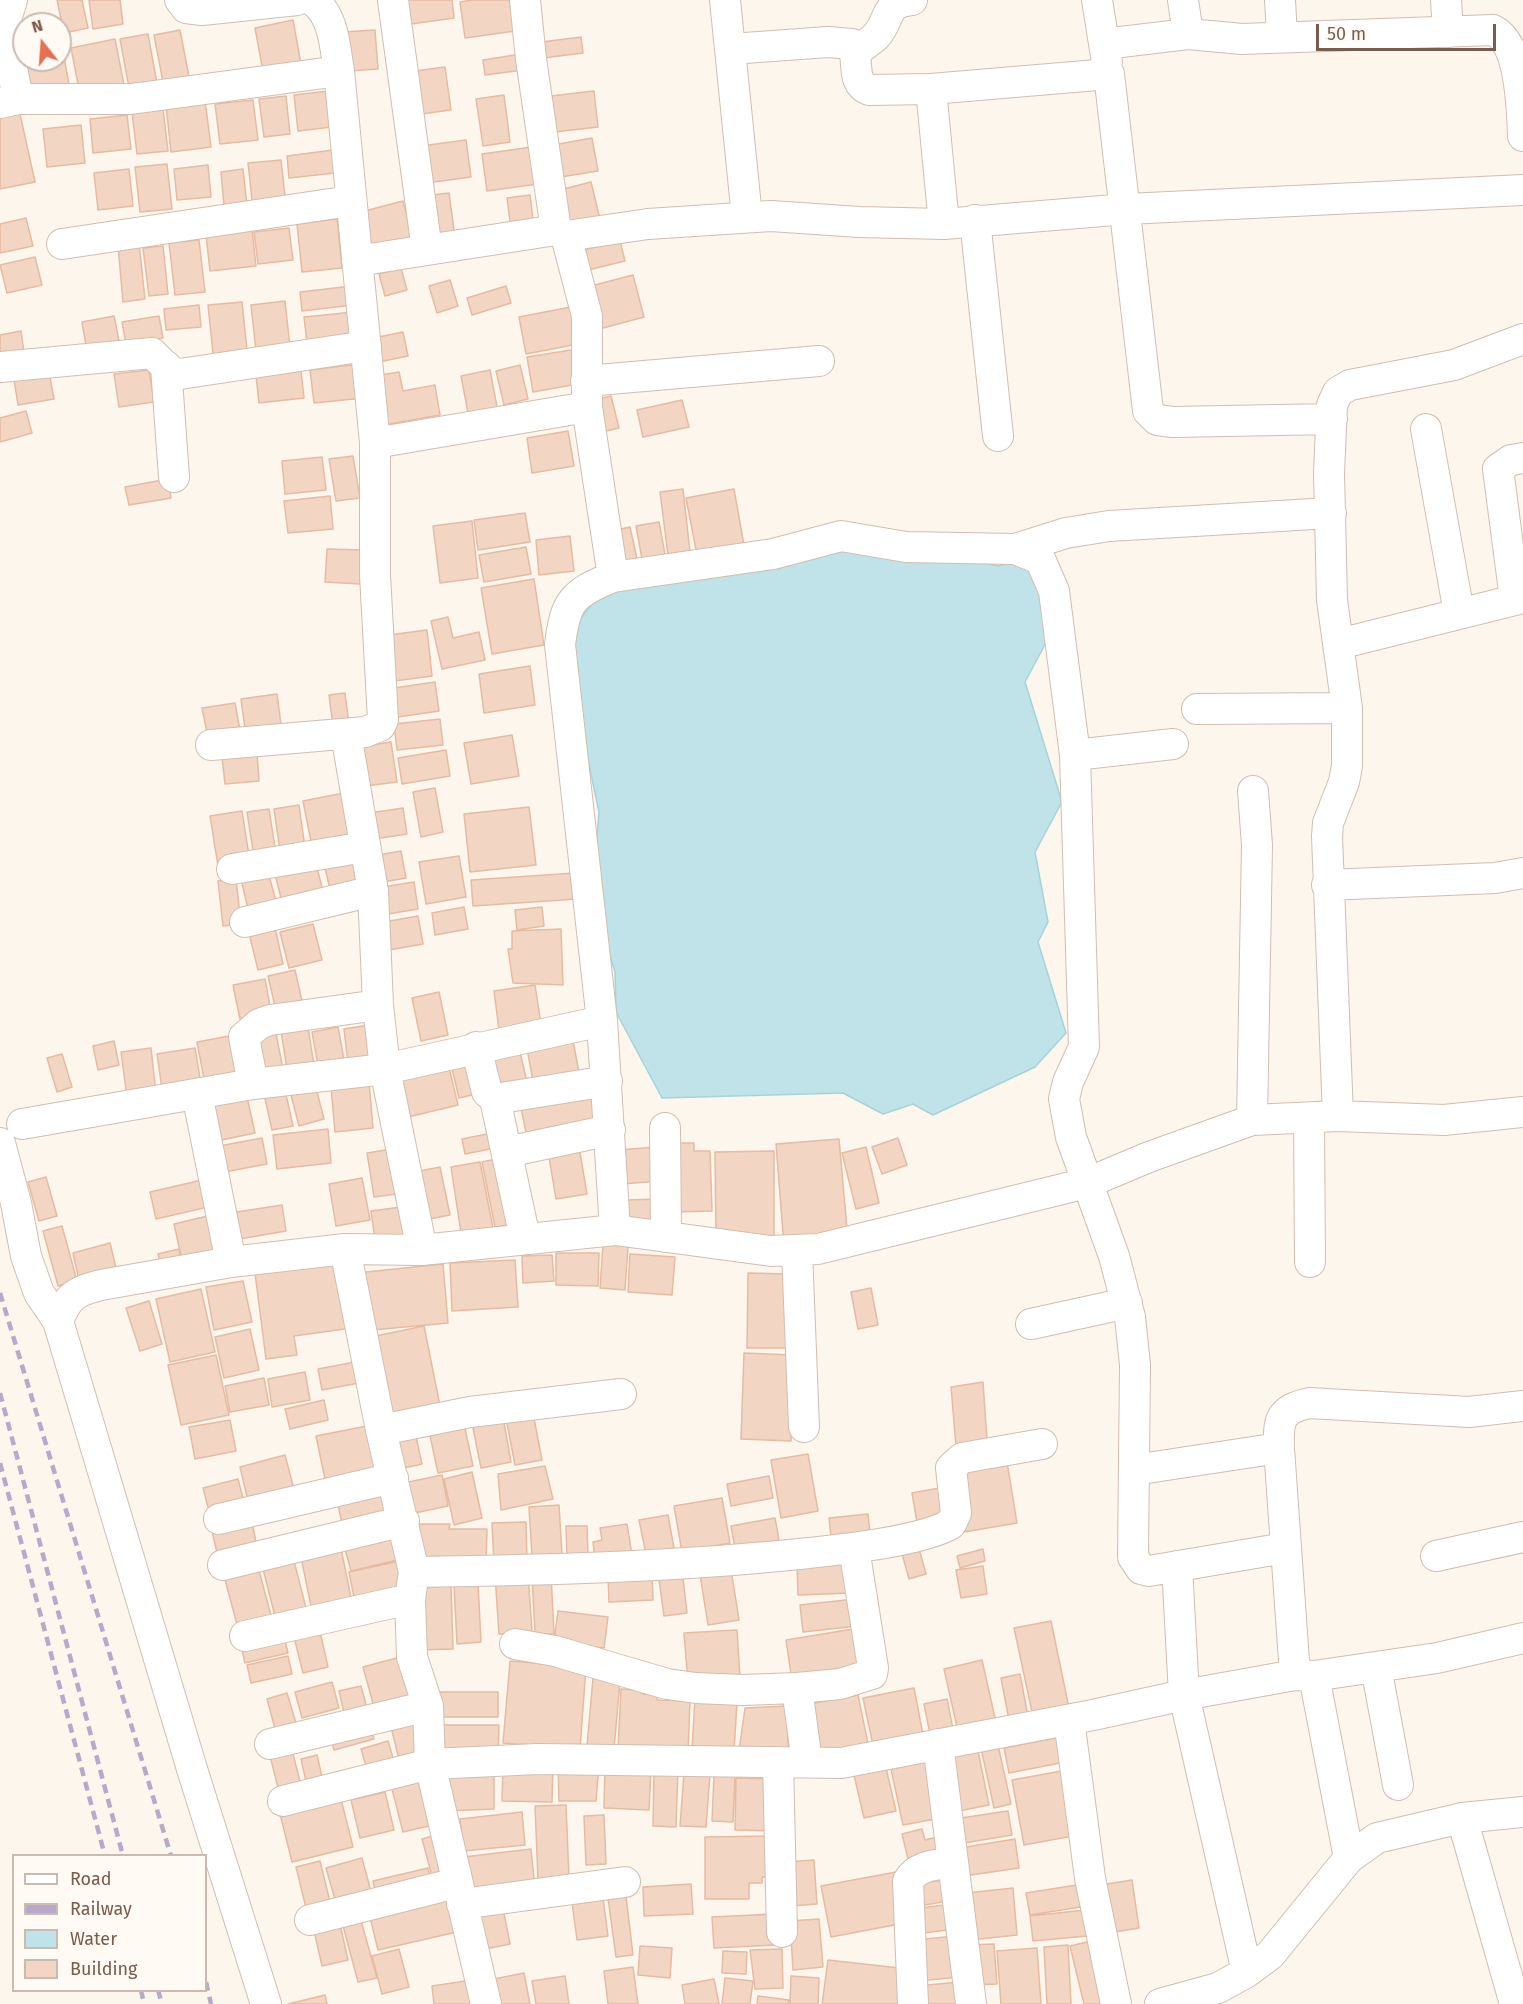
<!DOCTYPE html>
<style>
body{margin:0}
#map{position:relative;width:1523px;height:2004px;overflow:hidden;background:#fdf6ec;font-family:"Fira Sans",sans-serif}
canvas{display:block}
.legend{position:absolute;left:12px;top:1854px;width:195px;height:138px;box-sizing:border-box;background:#fffaf3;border:2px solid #cabbb1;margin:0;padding:8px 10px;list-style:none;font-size:18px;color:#7a5c4d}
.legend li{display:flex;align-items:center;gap:12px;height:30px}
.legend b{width:30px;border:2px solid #cabbb1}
.north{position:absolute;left:12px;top:12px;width:60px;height:60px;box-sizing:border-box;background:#fffaf3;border:2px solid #cabbb1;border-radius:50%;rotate:343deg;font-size:16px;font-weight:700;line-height:24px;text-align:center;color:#7a5c4d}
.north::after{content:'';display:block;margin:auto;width:21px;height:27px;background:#e76f51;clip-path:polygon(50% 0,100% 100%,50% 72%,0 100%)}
.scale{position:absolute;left:1316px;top:24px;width:180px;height:27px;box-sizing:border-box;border:3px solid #7a5c4d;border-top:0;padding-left:8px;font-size:18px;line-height:21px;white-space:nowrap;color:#7a5c4d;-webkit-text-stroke:4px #fffaf3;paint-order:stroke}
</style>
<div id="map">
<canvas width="1523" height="2004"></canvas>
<ul class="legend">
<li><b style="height:8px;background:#fff"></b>Road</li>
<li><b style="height:8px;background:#b9a8c9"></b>Railway</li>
<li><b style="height:16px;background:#bfe3e8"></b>Water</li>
<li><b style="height:16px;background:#f3d5c3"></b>Building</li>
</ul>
<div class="north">N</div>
<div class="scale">50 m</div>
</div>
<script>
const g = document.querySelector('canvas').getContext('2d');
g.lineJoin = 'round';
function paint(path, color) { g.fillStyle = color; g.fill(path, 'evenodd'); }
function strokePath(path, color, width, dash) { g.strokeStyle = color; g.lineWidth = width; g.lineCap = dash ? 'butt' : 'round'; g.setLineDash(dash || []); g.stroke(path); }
const water = new Path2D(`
 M842,547L962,557L998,566L1028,557L1057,622L1025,682L1062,802L1035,852L1048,922L1038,942L1066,1033L1035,1067L933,1115L913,1104L883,1114L843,1093L662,1098L616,1012L615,972L592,897L599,812L563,641L605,587Z`);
const building = new Path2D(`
 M57,0H82L88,28L64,33Z
 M89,0H120L123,24L93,29Z
 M400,0H452L454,18L404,25Z
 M472,0H518L522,30L465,38L460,2Z
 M293,20L301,64L263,71L255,28Z
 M180,30L190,82L164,87L154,35Z
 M375,30L378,69L346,71L344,32Z
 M148,34L158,89L130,93L120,39Z
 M581,37L583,53L535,59L534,43Z
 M115,39L125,90L81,99L71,48Z
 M62,46L70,90L21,99L24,60H60Z
 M521,54L523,70L485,75L483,60Z
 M445,67L451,110L421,114L415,71Z
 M328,91L332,127L298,131L294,95Z
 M594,91L598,127L546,133L542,97Z
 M504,95L510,142L483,146L476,99Z
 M286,96L290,134L264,137L259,99Z
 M205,100L211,147L171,152L166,105Z
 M253,100L258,140L220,144L215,104Z
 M18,105L35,182L0,189V109Z
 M163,109L168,151L137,154L132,112Z
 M127,115L131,149L93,153L90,119Z
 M81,125L85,163L47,167L43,129Z
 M592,138L598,171L554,178L548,146Z
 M466,140L471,177L426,183L421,146Z
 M532,147L538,184L487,191L482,154Z
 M333,150L335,173L289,178L287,156Z
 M281,160L286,205L253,209L248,163Z
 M167,164L172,209L140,212L135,167Z
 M208,165L211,197L177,200L174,169Z
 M129,169L133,206L98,210L94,173Z
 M243,169L248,214L225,217L221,172Z
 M591,182L600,219L565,227L556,191Z
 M449,193L456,245L431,249L424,196Z
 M530,195L534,227L511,229L507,198Z
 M403,201L413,239L366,251L357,213Z
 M26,218L33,246L0,253V224Z
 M337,219L342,268L302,272L297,224Z
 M289,228L293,260L258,264L254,232Z
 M252,230L256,266L210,271L206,235Z
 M199,240L205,292L175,295L169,243Z
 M620,241L625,261L588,270L583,250Z
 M139,243L145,299L123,302L118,246Z
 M163,246L168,294L149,296L143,248Z
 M35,257L42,285L7,293L0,265Z
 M401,268L407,290L385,296L379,274Z
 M633,275L644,317L603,328L591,286Z
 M450,280L458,306L437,313L429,286Z
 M352,286L353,305L302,311L300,292Z
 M506,286L511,303L472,315L467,298Z
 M285,301L290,347L256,351L251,305Z
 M242,302L248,359L214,363L208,305Z
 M199,305L201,327L166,330L164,309Z
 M576,306L583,343L526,354L519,317Z
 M354,312L358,345L308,351L304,317Z
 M114,316L121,351L88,357L82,322Z
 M159,316L163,338L126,344L122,322Z
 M21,331L25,359L0,363V335Z
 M403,332L408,356L374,363L369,339Z
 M577,349L583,383L533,392L527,357Z
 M360,364L364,398L314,403L310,370Z
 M520,365L528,399L504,405L496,371Z
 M149,370L154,402L119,407L114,374Z
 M490,370L498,412L469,418L461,376Z
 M301,371L304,398L259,403L256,376Z
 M49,372L54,399L18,405L14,379Z
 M399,372L403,391L435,385L440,415L384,425L375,376Z
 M611,396L619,428L597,433L589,401Z
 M682,400L689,427L643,437L637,410Z
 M26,411L32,433L0,442V418Z
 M568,431L574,466L532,473L527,438Z
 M353,456L360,498L336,501L329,459Z
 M322,457L326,490L285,494L282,461Z
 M168,479L171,498L129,505L125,487Z
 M683,489L691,561L669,563L660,492Z
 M734,489L745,551L698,560L686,498Z
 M330,496L333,529L288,533L284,501Z
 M525,513L530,542L478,550L474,520Z
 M472,521L478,578L440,583L433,526Z
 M659,522L667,565L644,570L636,526Z
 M630,527L639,568L616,573L607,532Z
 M570,536L574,571L539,575L536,540Z
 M526,547L531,574L484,582L479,555Z
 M327,549L362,550L360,584L325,582Z
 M534,579L544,645L492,654L481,588Z
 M448,617L453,638L479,632L485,660L442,669L431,621Z
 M427,630L432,676L387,682L381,636Z
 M530,666L535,705L484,713L479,674Z
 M435,682L439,711L391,718L387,689Z
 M345,693L349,724L333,726L329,695Z
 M277,694L282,732L246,736L241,699Z
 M235,703L241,736L209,742L202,708Z
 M440,719L443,745L397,750L394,724Z
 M512,735L519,776L471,784L464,743Z
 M391,742L397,782L358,787L352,748Z
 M446,750L450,776L402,784L398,758Z
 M257,753L259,781L225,784L222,757Z
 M435,788L443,832L421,837L413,792Z
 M344,793L354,842L313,851L303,801Z
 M299,805L306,855L281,858L274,809Z
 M529,807L536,865L470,872L464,814Z
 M403,808L407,834L374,839L370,813Z
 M269,809L277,860L255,863L247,812Z
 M242,811L250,862L218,866L210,816Z
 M401,851L406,878L377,883L372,856Z
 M353,856L361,887L331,894L324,863Z
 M459,856L466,897L426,904L419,862Z
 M315,860L324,895L283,906L274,870Z
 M267,868L277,905L249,913L240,875Z
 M575,873L577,899L473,906L471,880Z
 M236,879L241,924L223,926L218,881Z
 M414,882L418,909L382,915L377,888Z
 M464,907L468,929L435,935L432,913Z
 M542,907L544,926L517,930L515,910Z
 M418,916L423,944L389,950L384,922Z
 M274,923L283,964L258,970L248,929Z
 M313,924L322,960L289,968L280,932Z
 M561,929L563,985L513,983L508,949H512V931Z
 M295,970L304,1010L277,1015L268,976Z
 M265,979L271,1012L240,1019L233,985Z
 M535,985L541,1024L499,1030L494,991Z
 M439,992L448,1035L421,1041L412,998Z
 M375,1024L380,1058L348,1063L344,1029Z
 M308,1027L315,1072L288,1076L281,1031Z
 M338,1027L345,1065L319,1070L312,1032Z
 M240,1034L250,1080L206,1089L197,1042Z
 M276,1034L284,1074L256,1080L248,1039Z
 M572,1035L579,1073L533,1081L526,1043Z
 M114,1041L119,1065L98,1070L93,1046Z
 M518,1044L527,1082L489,1091L480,1053Z
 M151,1048L156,1093L127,1097L121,1052Z
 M195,1048L202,1090L163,1096L157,1054Z
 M62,1054L72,1087L57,1092L47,1058Z
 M476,1054L485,1092L459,1098L450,1060Z
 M446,1055L458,1105L404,1118L392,1068Z
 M369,1083L373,1128L335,1132L331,1087Z
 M597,1087L605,1127L528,1142L520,1103Z
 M316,1088L324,1119L299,1126L291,1095Z
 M285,1090L293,1126L272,1130L264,1094Z
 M247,1097L255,1133L212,1142L204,1106Z
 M328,1129L331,1163L277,1169L273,1135Z
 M492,1133L495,1148L465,1154L462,1139Z
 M262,1138L267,1164L219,1173L214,1147Z
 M898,1138L907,1165L882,1174L872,1147Z
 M839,1139L848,1240L784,1246L776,1144Z
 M673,1143H694V1151H710L712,1211L674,1212Z
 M579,1147L587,1194L556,1199L548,1151Z
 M656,1147L659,1181L622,1184L619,1150Z
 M866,1147L879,1203L856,1209L842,1153Z
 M398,1148L404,1193L374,1197L367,1153Z
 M774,1151V1240H716L715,1152Z
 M506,1157L519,1223L495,1227L482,1162Z
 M480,1162L493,1228L461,1233L451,1167Z
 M440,1167L450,1215L419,1221L410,1173Z
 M46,1177L57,1216L39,1221L28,1182Z
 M362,1178L370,1220L336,1226L329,1184Z
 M202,1180L208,1207L156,1219L150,1192Z
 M659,1199V1228H625V1200Z
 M282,1205L286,1231L228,1241L224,1214Z
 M409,1206L413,1241L376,1246L371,1211Z
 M212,1215L223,1261L184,1269L174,1224Z
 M62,1226L77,1281L58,1286L43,1231Z
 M110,1243L118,1276L80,1285L73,1253Z
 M603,1245L628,1246L625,1290L600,1288Z
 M179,1249L182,1267L162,1271L158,1254Z
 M556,1253H599L598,1286L556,1285Z
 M630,1254L675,1257L672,1295L628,1292Z
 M552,1255L554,1281L523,1283L522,1256Z
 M343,1260L352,1328L294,1336L297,1355L266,1359L255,1273Z
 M515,1260L518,1307L452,1311L450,1263Z
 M443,1264L448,1323L362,1331L357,1273Z
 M748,1273L788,1274L786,1348H747Z
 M243,1281L252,1322L214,1330L206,1287Z
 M871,1288L878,1325L858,1329L851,1292Z
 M201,1289L215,1352L170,1362L156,1299Z
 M149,1301L162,1344L140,1351L126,1308Z
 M424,1326L441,1411L383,1422L366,1338Z
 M250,1329L259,1370L224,1378L215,1337Z
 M744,1353L793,1355L791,1441L741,1439Z
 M216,1355L229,1415L181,1425L168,1365Z
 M355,1362L359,1383L322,1390L318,1369Z
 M305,1372L310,1400L272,1407L268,1379Z
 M264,1378L269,1405L230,1412L225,1386Z
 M983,1382L987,1440L956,1446L951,1387Z
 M324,1400L328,1420L290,1429L285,1409Z
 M533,1413L542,1460L515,1465L506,1418Z
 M503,1417L511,1462L481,1468L472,1423Z
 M230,1420L236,1451L195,1459L189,1427Z
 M464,1424L473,1466L438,1473L429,1431Z
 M372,1425L381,1467L325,1479L316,1436Z
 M414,1428L422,1464L395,1470L387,1433Z
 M808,1454L818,1511L781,1518L771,1460Z
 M285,1455L296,1497L250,1509L240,1467Z
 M1007,1462L1017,1523L964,1532L953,1471Z
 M545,1466L553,1499L501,1510L498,1474Z
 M472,1472L482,1518L454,1525L444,1479Z
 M442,1475L448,1506L405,1515L399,1484Z
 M769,1476L773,1498L731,1506L727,1484Z
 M238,1479L245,1506L210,1515L203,1488Z
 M384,1483L393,1522L344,1533L336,1495Z
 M945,1487L952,1522L918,1528L912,1493Z
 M722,1498L730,1543L682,1552L674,1506Z
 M559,1505L562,1554L532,1556L529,1507Z
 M868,1514L870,1533L831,1537L829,1518Z
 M668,1515L674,1548L646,1554L639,1520Z
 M251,1518L258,1552L219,1561L211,1527Z
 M775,1518L779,1540L735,1548L731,1526Z
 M526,1522L527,1561L494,1563L492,1523Z
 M410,1524H450L449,1529H487L486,1566L416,1559Z
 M627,1524L632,1555L595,1560L593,1542L602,1540L600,1528Z
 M566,1526H587L588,1557L567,1558Z
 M400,1532L406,1558L351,1571L344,1545Z
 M918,1545L926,1574L909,1579L901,1550Z
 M341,1548L353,1608L313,1616L301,1557Z
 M983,1549L985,1561L960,1568L957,1556Z
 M292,1553L308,1616L277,1624L261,1561Z
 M400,1561L407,1597L356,1607L349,1572Z
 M849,1561L850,1593L798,1595L797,1563Z
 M257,1563L273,1623L239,1632L223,1572Z
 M730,1563L739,1620L708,1625L699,1568Z
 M983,1566L987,1594L961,1598L956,1570Z
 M682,1569L687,1613L664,1616L658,1572Z
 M528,1573L532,1632L499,1634L495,1575Z
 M652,1573L653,1600L609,1602L608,1575Z
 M551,1574L554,1634H535L532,1575Z
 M478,1583L481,1642L457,1644L454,1584Z
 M451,1586L453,1649L416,1650L414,1587Z
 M855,1599L858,1626L803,1632L800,1605Z
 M558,1611L608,1617L604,1648L554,1642Z
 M1051,1621L1070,1713L1034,1721L1014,1628Z
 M319,1627L328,1667L303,1673L293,1633Z
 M853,1629L860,1670L792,1681L786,1640Z
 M737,1630L740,1678L688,1682L684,1633Z
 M283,1632L288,1653L245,1663L240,1641Z
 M408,1655L419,1695L374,1707L363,1667Z
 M288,1656L292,1674L251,1683L247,1665Z
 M982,1660L997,1727L959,1736L944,1669Z
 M510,1661L586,1667L580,1749L503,1743Z
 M1020,1674L1029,1722L1010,1725L1001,1678Z
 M593,1678L620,1681L614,1749L587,1746Z
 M332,1682L339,1708L302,1718L295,1692Z
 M361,1686L368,1712L345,1717L339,1691Z
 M914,1688L924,1740L874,1750L863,1698Z
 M621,1689L642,1690V1694L658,1695L657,1700L690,1701L688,1752L618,1749Z
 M432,1692H498V1717H433Z
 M287,1693L298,1730L277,1736L267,1699Z
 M858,1695L868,1744L812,1755L804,1705Z
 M695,1698L737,1701L734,1752L692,1750Z
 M947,1699L954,1734L931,1739L924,1704Z
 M786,1706L789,1757L738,1758L745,1708Z
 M418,1712L429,1756L400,1763L389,1719Z
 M369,1724L374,1739L334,1750L330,1735Z
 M435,1725H499L498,1757H435Z
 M1065,1736L1070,1761L1009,1773L1004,1748Z
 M388,1741L396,1768L369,1776L361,1749Z
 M998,1745L1011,1804L994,1808L981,1748Z
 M292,1750L302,1789L280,1795L270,1756Z
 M978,1751L989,1805L954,1812L943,1758Z
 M317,1755L323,1781L307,1786L301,1759Z
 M929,1761L940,1818L903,1825L891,1769Z
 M503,1764H553L552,1802L502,1801Z
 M558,1764L599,1765L596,1801H559Z
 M494,1766V1809L444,1811L442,1768Z
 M605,1766L651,1768L649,1810L604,1808Z
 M886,1768L896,1811L864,1818L854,1775Z
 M654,1769H678L676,1827L653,1826Z
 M1067,1770L1078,1835L1024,1845L1012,1780Z
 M684,1773L710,1774L706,1827L680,1826Z
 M714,1775L735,1776L733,1822L712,1821Z
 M736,1778L777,1779L776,1831L735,1830Z
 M426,1780L437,1824L403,1832L392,1789Z
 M385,1792L394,1830L360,1838L351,1800Z
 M341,1799L353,1847L292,1862L280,1814Z
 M566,1805L569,1878L538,1880L535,1806Z
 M1008,1811L1012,1835L958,1844L954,1819Z
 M522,1812L525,1845L463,1851L460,1819Z
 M604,1815L606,1864L586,1865L584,1816Z
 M922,1829L925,1840L937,1837L941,1856L909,1863L902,1834Z
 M439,1834L452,1882L435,1887L422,1839Z
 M771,1836V1877H762V1883H749V1899H705V1837Z
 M1015,1839L1019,1868L964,1876L960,1848Z
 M531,1849L535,1889L469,1897L464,1857Z
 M362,1858L373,1899L338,1910L326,1868Z
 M814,1860L817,1904L791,1906L787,1862Z
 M320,1861L331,1906L307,1912L296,1867Z
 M428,1868L432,1887L377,1901L373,1881Z
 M896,1872L905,1923L831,1937L821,1886Z
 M950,1879L953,1900L914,1907L911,1885Z
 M1132,1880L1139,1928L1102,1934L1095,1886Z
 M691,1884L693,1914L644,1916L643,1887Z
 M1083,1884L1087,1906L1030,1915L1026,1893Z
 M1013,1888L1017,1935L971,1940L967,1893Z
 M626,1896L633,1955L616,1957L608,1898Z
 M603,1898L608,1936L577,1940L572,1902Z
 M449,1899L457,1932L378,1950L370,1917Z
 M952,1904L955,1929L916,1934L913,1909Z
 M503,1908L510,1944L481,1950L473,1915Z
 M1085,1910L1087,1936L1033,1941L1030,1916Z
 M774,1914L776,1945L714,1948L712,1917Z
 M360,1917L377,1978L358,1982L342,1922Z
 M819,1919L823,1967L793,1970L790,1921Z
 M339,1920L348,1960L322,1966L313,1926Z
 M956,1936L960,1977L918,1981L914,1940Z
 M1096,1940L1111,2004H1084L1070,1946Z
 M994,1944L997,1984L972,1985L969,1945Z
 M1068,1945L1071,2004H1047L1044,1947Z
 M640,1946L672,1948L670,1978L638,1975Z
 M1037,1948L1041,2004H1001L997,1951Z
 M399,1949L409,1987L382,1994L372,1956Z
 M782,1949L783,1988L755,1989L750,1950Z
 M723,1951L747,1952L746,1974L722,1973Z
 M828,1960L908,1969L903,2004H822Z
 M633,1967L638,2004H608L604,1971Z
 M524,1973L530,2004H489L484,1981Z
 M565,1976L569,2004H536L532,1981Z
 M791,1976L819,1978L818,2004H790Z
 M725,1978L753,1981L750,2004H722Z
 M714,1979L719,2004H685L682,1985Z
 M472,1980L473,2004H434L432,1986Z
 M960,1982L962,2004H918L916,1986Z
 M325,1995L327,2004H288Z
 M758,1996L789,2000L788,2004H757Z`);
const minor = new Path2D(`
 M12,0L4,26L18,99
 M180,0L186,8L202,10L297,0
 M393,0L427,250L556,230L566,236L587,316V407L613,577C572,593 565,602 560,645L602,1021L615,1230L771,1251L818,1249L1087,1183L1149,1157L1252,1120L1338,1116L1444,1120L1523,1112
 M525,0L531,59L556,230
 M725,0L747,217
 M1097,0L1107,62
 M1183,0L1188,34L1242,39L1493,30C1521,43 1522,108 1523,136
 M1280,0L1282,37
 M1446,0L1448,32
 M1104,44L1188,34
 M731,49L828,42L852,44C860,58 850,83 869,90L931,89L1109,74L1148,411L1157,420L1173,422L1332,419
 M856,51C863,46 870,42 876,36C892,18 883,3 912,0
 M931,89L944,224
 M0,103L18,99H131L339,71
 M975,220L998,436
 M566,236L648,224L771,216L859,222L944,224L1127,209L1523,190
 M62,244L350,201
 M357,261L427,250
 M166,366L174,477
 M0,367L152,353L171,372L180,374L366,346
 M586,381L819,361
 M1426,429L1459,613
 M375,443L587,407
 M1015,549L1066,533L1109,526L1331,513
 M613,577L773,554L841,536L906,547L1015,549L1040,559L1054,591L1075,755L1084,1047L1068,1082L1064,1099L1071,1137L1114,1256L1130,1317L1135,1365L1133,1557L1141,1569L1149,1571L1285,1548
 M1515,599L1498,469L1511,460L1523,458
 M1339,644L1523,598
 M1197,709L1347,708
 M346,734L373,891L378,1005L385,1069L422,1250
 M211,745L365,732L380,726L383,720L375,575V443L339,71C335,48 334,14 312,0
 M1075,755L1173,744
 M232,869L365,847
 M1327,885L1495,878L1523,873
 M245,922L373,891
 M476,1047L487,1092L495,1099L525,1238
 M253,1084L244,1037L259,1024L270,1020L378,1005
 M197,1094L231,1262
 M495,1099L607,1081
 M1338,1116L1327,836L1328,823L1344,782L1347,766V708L1332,600L1329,473L1332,405L1338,392L1350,385L1454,365L1523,339
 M1309,1118L1310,1262
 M1252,1120L1257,845L1253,791
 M22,1124L253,1084L385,1069L602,1021
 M665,1128L666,1237
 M0,1143L16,1203L26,1256L39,1293L58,1321
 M507,1152L610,1130
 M345,1249L381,1430L414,1572L410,1599L412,1657L428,1706L430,1764L486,2004
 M797,1251L804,1427
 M1031,1324L1127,1303
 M381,1430L470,1412L621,1394
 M1134,1470L1279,1448
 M219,1519L393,1478
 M1436,1556L1523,1537
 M223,1565L404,1521
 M1177,1566L1184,1695L1247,1972
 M414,1572C546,1570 678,1567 809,1553C846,1549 921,1541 951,1524L956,1513L951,1468L962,1458L1042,1444
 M245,1636L410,1599
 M515,1644L555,1651L667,1684L696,1688L742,1690L797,1688L840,1684L872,1674L873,1668L854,1548
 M1376,1667L1398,1785
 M1295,1675L1279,1448C1278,1419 1280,1410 1309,1403L1469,1412L1523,1406
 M1314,1676L1349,1858
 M797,1688L807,1762
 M1069,1720L1090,1878L1116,2004
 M270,1744L428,1706
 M938,1744L971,2004
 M778,1762L782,1932
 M283,1801L430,1764L538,1759L841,1763L1093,1715L1184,1695L1295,1675L1314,1676L1437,1658L1523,1638
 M1462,1818L1515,2004
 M462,1904L625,1882
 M310,1920L456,1883
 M266,2004L192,1769L58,1321C69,1295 74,1292 101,1285L231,1262L345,1249L422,1250L615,1230
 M913,2004L908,1881C917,1865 936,1865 953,1862
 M1160,2004L1218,1988L1247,1972L1270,1955L1349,1858L1377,1838L1462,1818L1523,1812`);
const rail = new Path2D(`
 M0,1293L171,1856
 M0,1393L123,1856
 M0,1463L105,1856
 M206,1982L211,2004
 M141,1990L144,2004
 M158,1990L162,2004`);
paint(water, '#bfe3e8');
strokePath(water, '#a5d3da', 1.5);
paint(building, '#f3d5c3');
strokePath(building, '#e6bba3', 1.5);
strokePath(minor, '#d1beb0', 32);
strokePath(minor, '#fff', 30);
strokePath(rail, '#b9a8c9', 4.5, [9, 6]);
</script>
